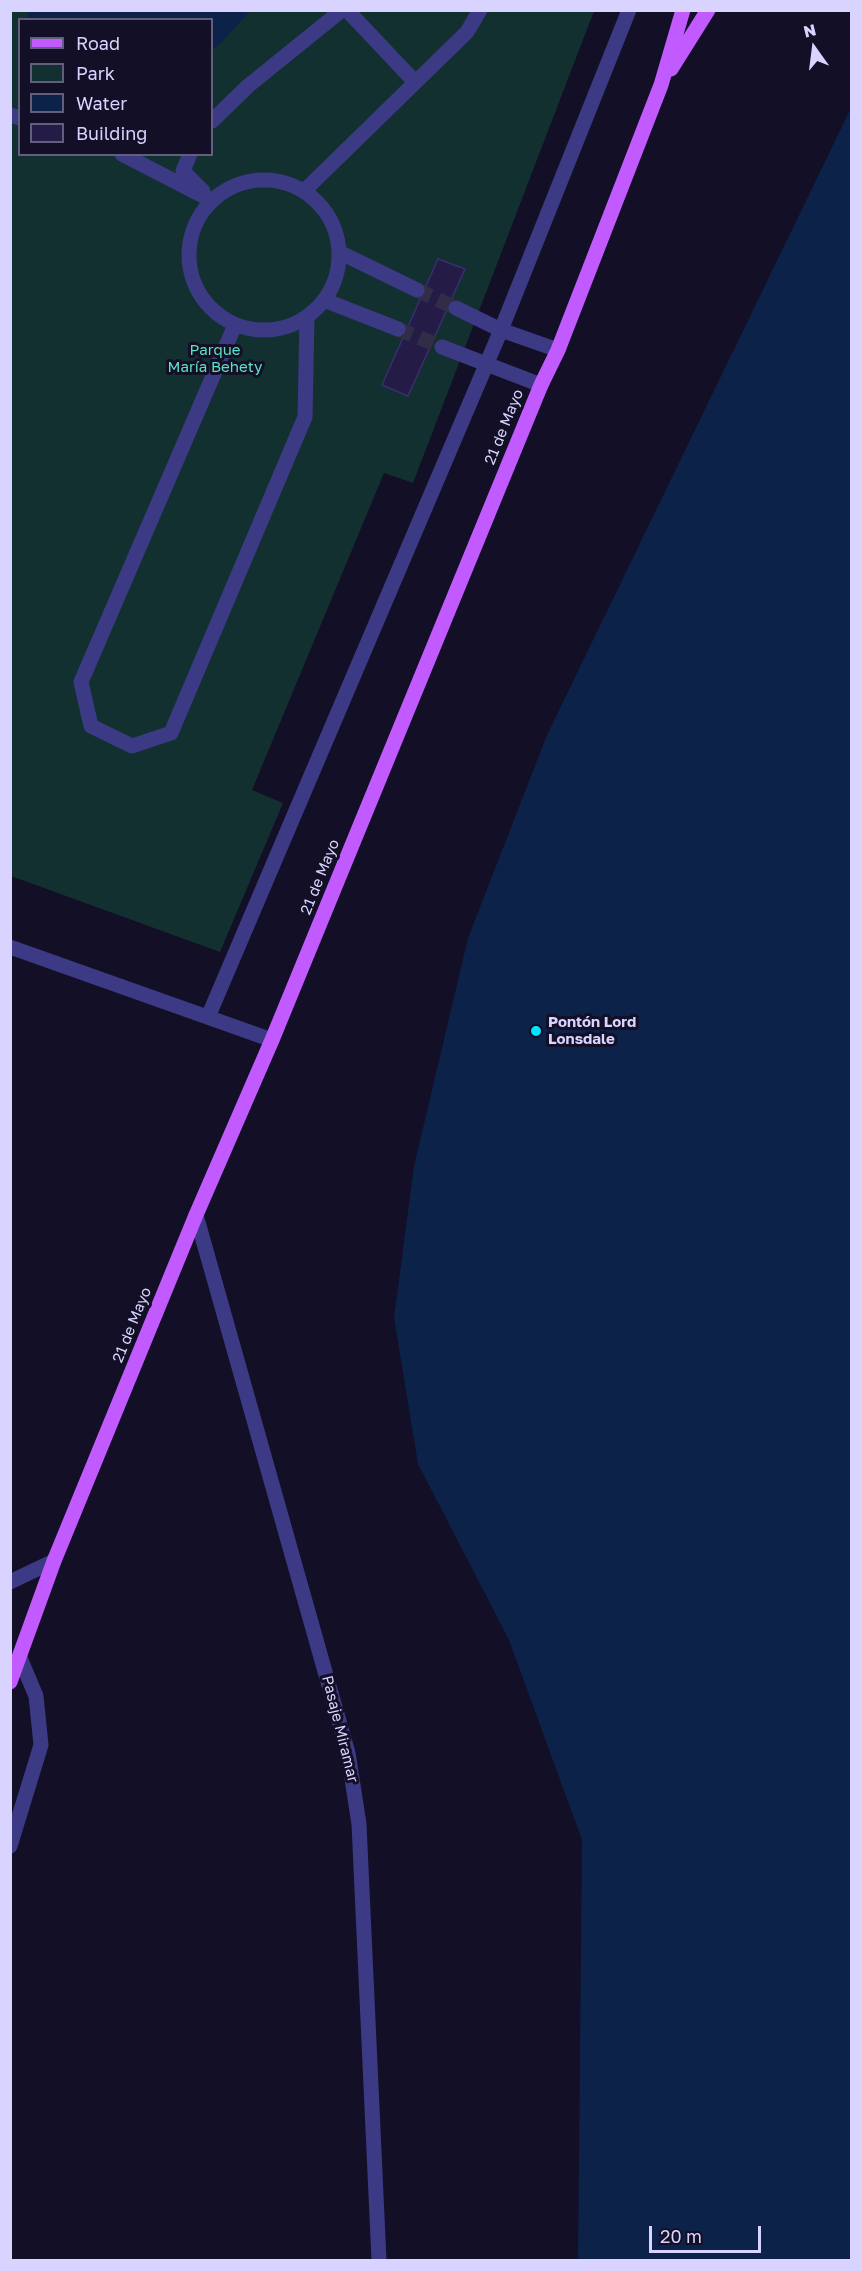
<!DOCTYPE html>
<meta charset="utf-8">
<style>
body{margin:0}
#map{position:relative;width:862px;height:2271px;overflow:hidden;background:#130f26;font-family:"Golos Text",sans-serif}
canvas{display:block}
.frame{position:absolute;inset:0;border:12px solid #d9d4ff;pointer-events:none}
.legend{position:absolute;left:18px;top:18px;width:195px;height:138px;box-sizing:border-box;background:#130f26;border:2px solid #625e7d;margin:0;padding:8px 10px;list-style:none;font-size:18px;color:#d9d4ff}
.legend li{display:flex;align-items:center;gap:12px;height:30px}
.legend b{width:30px;border:2px solid #625e7d}
.north{position:absolute;left:784px;top:18px;width:60px;height:60px;-webkit-text-stroke:4px #130f26;paint-order:stroke;rotate:346deg;font-size:16px;font-weight:700;line-height:24px;text-align:center;color:#d9d4ff}
.north::after{content:'';display:block;margin:auto;width:21px;height:27px;background:#d9d4ff;clip-path:polygon(50% 0,100% 100%,50% 72%,0 100%)}
.scale{position:absolute;left:649px;top:2226px;width:112px;height:27px;box-sizing:border-box;border:3px solid #d9d4ff;border-top:0;padding-left:8px;font-size:18px;line-height:21px;white-space:nowrap;color:#d9d4ff;-webkit-text-stroke:4px #130f26;paint-order:stroke}
</style>
<div id="map">
<canvas width="862" height="2271"></canvas>
<div class="frame"></div>
<ul class="legend">
<li><b style="height:8px;background:#c25bff"></b>Road</li>
<li><b style="height:16px;background:#12302f"></b>Park</li>
<li><b style="height:16px;background:#0c2248"></b>Water</li>
<li><b style="height:16px;background:#241b47"></b>Building</li>
</ul>
<div class="north">N</div>
<div class="scale">20 m</div>
</div>
<script>
const g = document.querySelector('canvas').getContext('2d');
g.lineJoin = 'round';
function paint(path, color) { g.fillStyle = color; g.fill(path, 'evenodd'); }
function strokePath(path, color, width, dash) { g.strokeStyle = color; g.lineWidth = width; g.lineCap = dash ? 'butt' : 'round'; g.setLineDash(dash || []); g.stroke(path); }
function label(font, color, halo, rows, align = 'center') {
  g.font = font + ' "Golos Text",sans-serif'; g.lineWidth = 6; g.setLineDash([]); g.textBaseline = 'middle'; g.strokeStyle = halo; g.fillStyle = color; for (const [text, x, y, turn = 0] of rows) {
    g.save(); g.translate(x, y); g.rotate((+turn || 0) * Math.PI / 180); g.textAlign = isNaN(turn) ? turn : align; if (halo) g.strokeText(text, 0, 0); g.fillText(text, 0, 0); g.restore();
  }
}
const green = new Path2D(`
 M10,11H594L413,483L384,473L252,790L283,803L220,952L11,876ZM20,20H212V154H20Z`);
const water = new Path2D(`
 M26,11V10L250,11L220,44L212,49V20L30,19Z
 M851,108V2260H578L582,1840L509,1640L418,1464L394,1318L414,1166L468,938L547,735Z`);
const building = new Path2D(`
 M438,259L465,269L408,396L382,385Z`);
const minorTunnel = new Path2D(`
 M417,290L456,308
 M398,329L442,347`);
const minor = new Path2D(`
 M347,10L414,81
 M10,115L20,118
 M212,121L248,86L342,10
 M122,154L211,200
 M190,154L183,171L203,191
 M189 255a75 75 0 1 1 150 0a75 75 0 1 1-150 0Z
 M304,191L467,32L480,10
 M339,252L417,290
 M324,300L398,329
 M456,308L501,330L558,350
 M235,325L81,682L91,726L132,746L171,733L305,417L307,317
 M442,347L541,385
 M10,947L272,1040
 M208,1017L501,330L629,10
 M196,1215L348,1753L359,1824L379,2260
 M10,1582L54,1561
 M10,1846L41,1745L36,1696L20,1658`);
const major = new Path2D(`
 M671,69L708,10
 M10,1682L54,1561L196,1215L272,1040L541,385L558,350L661,85L683,10`);
const markers = [
 [536,1031,6,"#00e5ff"]
];
const parkNames = [
 ["Parque",215,350],
 ["María Behety",215,367]
];
const streetNames = [
 ["21 de Mayo",504,427,-68],
 ["21 de Mayo",320,877,-68],
 ["21 de Mayo",132,1325,-68],
 ["Pasaje Miramar",340,1729,76]
];
const poiNames = [
 ["Pontón Lord",548,1022],
 ["Lonsdale",548,1039]
];
paint(green, '#12302f');
paint(water, '#0c2248');
paint(building, '#241b47');
strokePath(building, '#3b2d73', 1.5);
strokePath(minorTunnel, '#312d47', 15, [15, 8]);
strokePath(minor, '#3d3a85', 15);
strokePath(major, '#c25bff', 15);
for (const [x, y, r, color] of markers) { const dot = new Path2D(); dot.arc(x, y, r, 0, 2 * Math.PI); g.fillStyle = color; g.fill(dot); strokePath(dot, '#130f26', 2); }
label('15px', '#5fe0c0', '#130f26', parkNames);
label('15px', '#d9d4ff', '#130f26', streetNames);
label('bold 15px', '#d9d4ff', '#130f26', poiNames, 'left');
</script>
